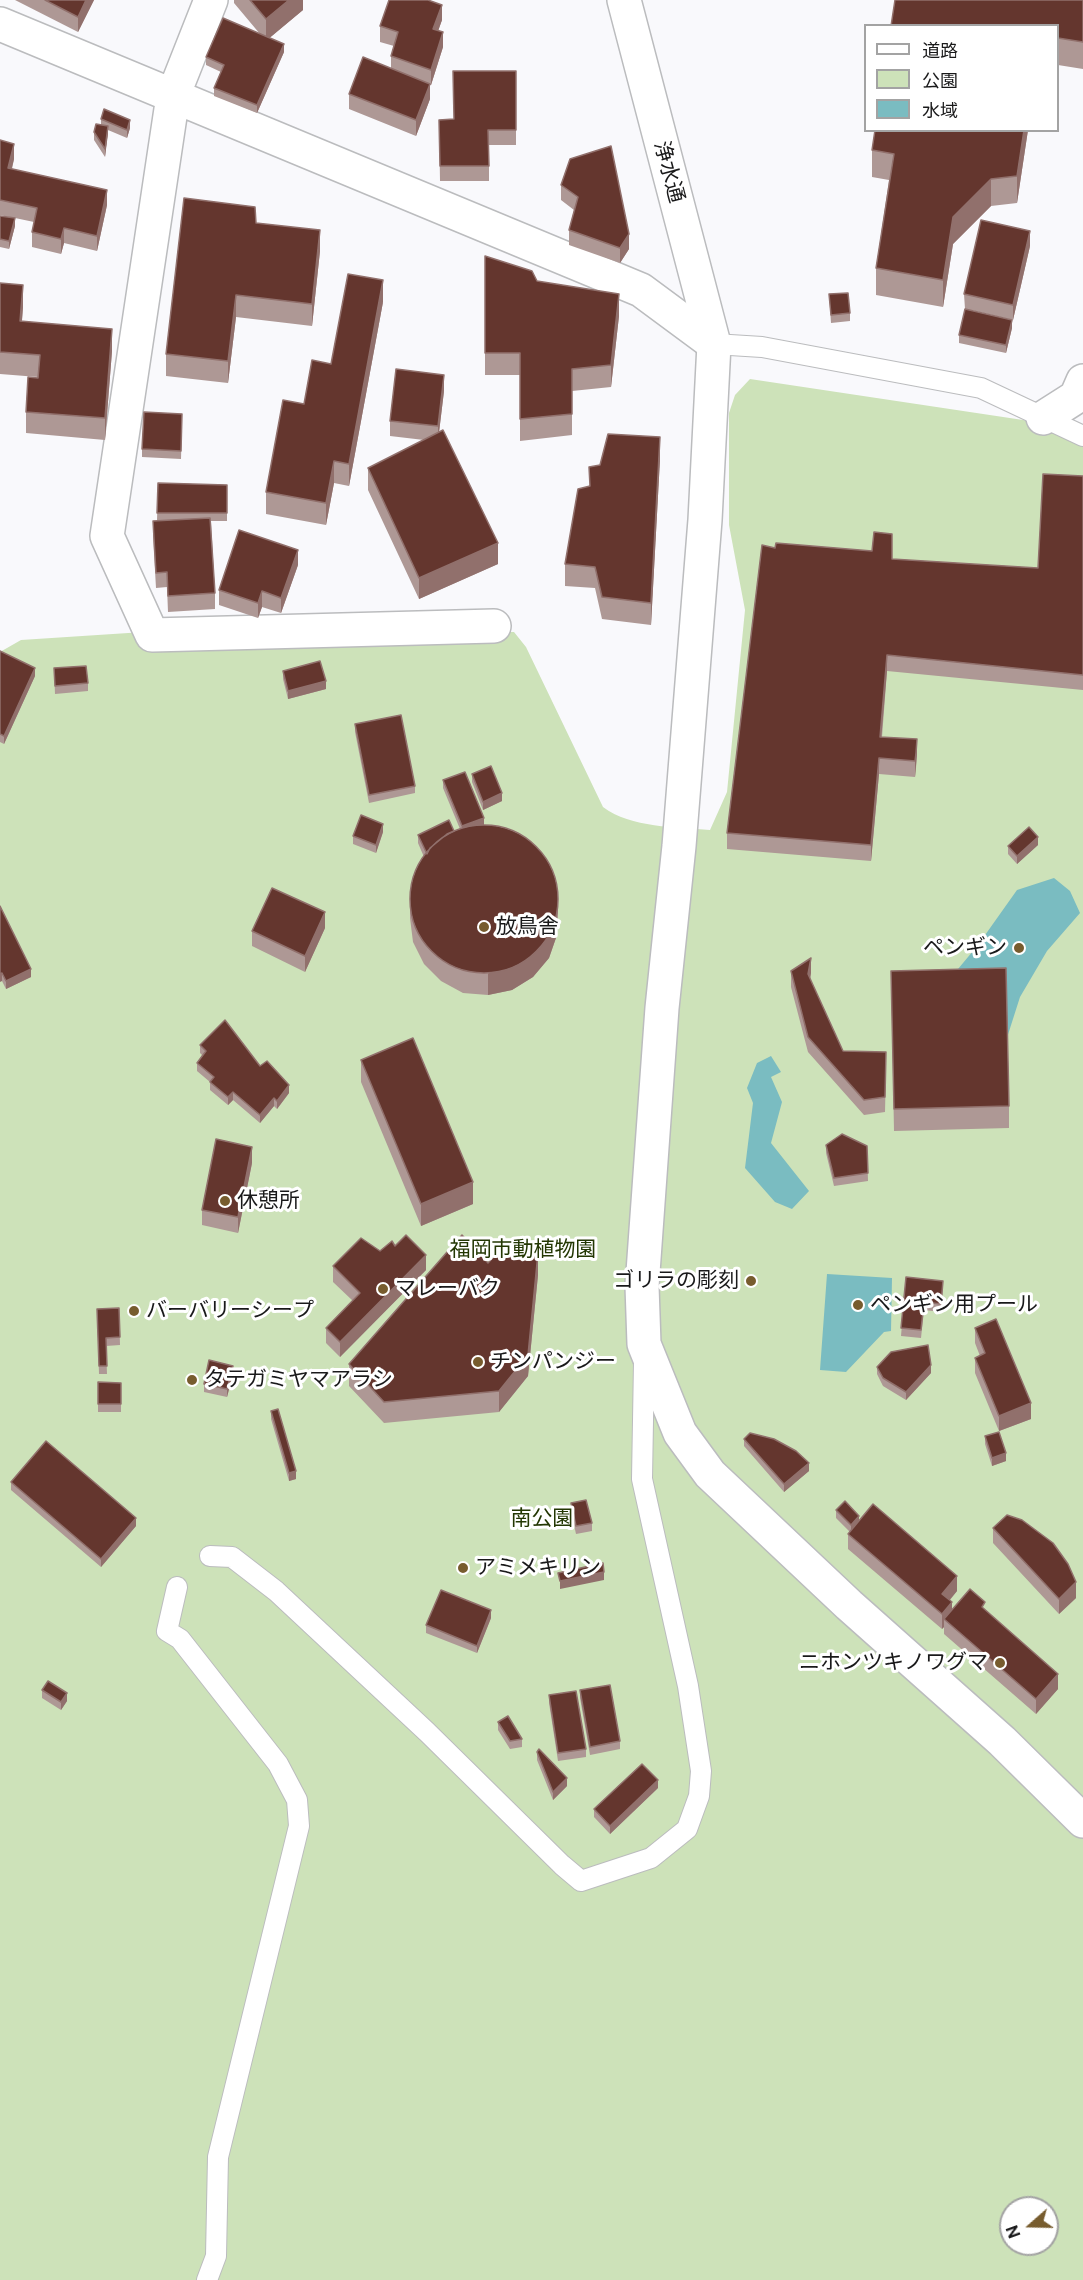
<!DOCTYPE html>
<meta charset="utf-8">
<style>
body{margin:0}
#map{position:relative;width:1083px;height:2280px;overflow:hidden;background:#f9f9fc;font-family:"Public Sans","Noto Sans JP",sans-serif}
canvas{display:block}
.legend{position:absolute;left:864px;top:24px;width:195px;height:108px;box-sizing:border-box;background:#fff;border:2px solid #a3a3a3;margin:0;padding:8px 10px;list-style:none;font-size:18px;color:#19191a}
.legend li{display:flex;align-items:center;gap:12px;height:30px}
.legend b{width:30px;border:2px solid #a3a3a3}
.north{position:absolute;left:999px;top:2196px;width:60px;height:60px;box-sizing:border-box;background:#fff;border:2px solid #a3a3a3;border-radius:50%;rotate:250deg;font-size:16px;font-weight:700;line-height:24px;text-align:center;color:#19191a}
.north::after{content:'';display:block;margin:auto;width:21px;height:27px;background:#775c2e;clip-path:polygon(50% 0,100% 100%,50% 72%,0 100%)}
</style>
<div id="map">
<canvas width="1083" height="2280"></canvas>
<ul class="legend">
<li><b style="height:8px;background:#fff"></b>道路</li>
<li><b style="height:16px;background:#cde2b9"></b>公園</li>
<li><b style="height:16px;background:#7abcc1"></b>水域</li>
</ul>
<div class="north">N</div>
</div>
<script>
const g = document.querySelector('canvas').getContext('2d');
g.lineJoin = 'round';
function paint(path, color) { g.fillStyle = color; g.fill(path, 'evenodd'); }
function strokePath(path, color, width, dash) { g.strokeStyle = color; g.lineWidth = width; g.lineCap = dash ? 'butt' : 'round'; g.setLineDash(dash || []); g.stroke(path); }
function label(font, color, halo, rows, align = 'center') {
  g.font = font + ' "Public Sans","Noto Sans JP",sans-serif'; g.lineWidth = 6; g.setLineDash([]); g.textBaseline = 'middle'; g.strokeStyle = halo; g.fillStyle = color; for (const [text, x, y, turn = 0] of rows) {
    g.save(); g.translate(x, y); g.rotate((+turn || 0) * Math.PI / 180); g.textAlign = isNaN(turn) ? turn : align; if (halo) g.strokeText(text, 0, 0); g.fillText(text, 0, 0); g.restore();
  }
}
const green = new Path2D(`
 M750,379L1083,429V2280H0V652L21,640L205,628L514,632L526,647L603,807C631,828 676,827 710,830L727,792L745,610L729,525V413L735,395ZM1011,2208H1047V2244H1011Z`);
const water = new Path2D(`
 M1054,878L1070,891L1080,913L1047,951L1020,997L1005,1044L923,1011L978,945L1017,890Z
 M771,1056L781,1072L771,1077L782,1102L771,1143L809,1191L792,1209L775,1202L745,1168L753,1103L747,1088L757,1063Z
 M827,1274L892,1278L891,1331L884,1332L846,1372L820,1370Z`);
const service = new Path2D(`
 M714,344L762,347L981,388L1083,436
 M210,1556L232,1557L276,1591L427,1732L562,1865L581,1881L651,1858L687,1829L699,1796L701,1771L688,1686L642,1479L644,1362
 M177,1587L167,1631L180,1639L278,1764L297,1800L299,1826L218,2157L216,2256L207,2280`);
const minor = new Path2D(`
 M211,0L173,96L107,536L152,635L494,626
 M0,24L641,290L714,344
 M1043,418L1076,397L1083,381`);
const tertiary = new Path2D(`
 M624,0L714,344L705,520L679,846L662,1008L642,1286L644,1344L680,1433L710,1474L849,1605L1002,1741L1083,1821`);
const wall = new Path2D(`
 M15,0H94L78,32Z
 M234,0H303V10L269,38L284,52L257,113L214,96V88L221,72L206,65V57L260,34L234,3Z
 M1083,0V69L1058,65V26Z
 M442,20L438,31L443,47L431,85H430V99L416,136L349,109V94L391,68V56L394,46L380,42V26Z
 M516,71V145H489V181H440L439,120L454,119Z
 M101,119L130,128L127,138L108,130L105,157L94,140V132L101,125Z
 M1028,130L1017,203L991,206L953,244L943,307L876,295V268L889,180L872,177V150Z
 M0,140L14,159L12,169L107,205L97,251L64,243L61,254L32,247V232L34,222L15,218V226L9,249L0,247V216L9,217L0,215Z
 M570,159L629,249L620,263L569,245V230L574,210L561,200V185Z
 M256,223L320,251L312,326L236,317L228,383L166,376V354Z
 M1030,246L1013,320L971,310L1012,328L1006,353L959,343V335L965,309L964,294Z
 M485,256L537,281L619,316L611,387L572,391V435L520,441V375H485Z
 M0,283L23,307L22,321L112,351L105,440L26,433V412L38,377L0,374Z
 M829,294L850,313V321L831,323Z
 M383,302L349,486L334,483L326,525L266,514V492L331,364Z
 M444,391L439,432L498,564L419,599L368,490V468L424,440L390,436V421Z
 M182,422L181,459L142,457V449Z
 M660,459L651,625L602,619L595,588L565,586V564L589,486L600,465Z
 M1083,476V690L887,671L882,737L917,754L916,768L915,777L879,774L871,861L727,849V833L775,548L892,559L1038,568Z
 M158,483L227,485V521H211L215,593V609L168,612L167,587L156,588L153,536V521H157Z
 M298,565L281,613L262,607L258,618L219,605V590Z
 M0,651L35,676L4,744L0,742Z
 M54,668L88,683V691L55,694Z
 M283,671L326,689L288,699L283,679Z
 M355,724L415,786V793L369,803L355,732Z
 M472,774L502,801L483,810L472,782Z
 M443,780L558,911L557,935L549,958L533,977L512,990L488,995L463,993L441,981L424,964L413,942L410,918V896L424,857L418,843V835L454,831L460,829L443,788Z
 M383,832L376,853L353,844V836Z
 M1038,845L1017,864L1008,854V846Z
 M0,906L31,977L6,989L2,981Z
 M325,928L305,972L252,946V931Z
 M791,971L811,973L810,979L843,1051L886,1068L885,1112L864,1115L808,1052L791,987Z
 M891,971L1009,1106V1128L894,1131Z
 M200,1045L260,1066L289,1093L277,1109L274,1106L260,1123L233,1100L228,1105L210,1090V1082L197,1071V1063L202,1055L200,1053Z
 M361,1060L473,1204L421,1226L361,1082Z
 M826,1145L867,1146L868,1181L834,1186L826,1153Z
 M252,1163L238,1233L202,1225V1210Z
 M395,1246L426,1270L340,1357L326,1343V1328L353,1301L333,1282V1266Z
 M488,1263L538,1275L528,1376L499,1412L384,1423L349,1386V1364Z
 M906,1277L943,1288L941,1312L924,1310L921,1338L901,1336Z
 M119,1308L120,1345L106,1346L107,1374H99L97,1309Z
 M975,1328L1031,1419L999,1431L975,1373V1358L980,1356L975,1343Z
 M877,1367L931,1373L906,1400L883,1386L877,1374Z
 M233,1374L227,1397L204,1392V1384Z
 M98,1382L121,1383V1412H98Z
 M271,1411L296,1479L289,1481L271,1419Z
 M985,1436L1006,1461L992,1466L985,1444Z
 M744,1439L809,1471L784,1492L744,1446Z
 M11,1482L136,1526L101,1567L11,1490Z
 M571,1503L592,1523V1531L576,1534L571,1511Z
 M836,1510L859,1522L957,1591L950,1600L952,1610H985L1058,1689L1036,1714L944,1634V1627L942,1629L848,1549V1534L850,1532L836,1518Z
 M993,1528L1076,1598L1059,1614L993,1543Z
 M491,1618L477,1653L426,1633V1625Z
 M42,1690L67,1701L61,1710L42,1698Z
 M580,1690L620,1741V1749L590,1755L580,1698Z
 M549,1695L586,1749V1757L558,1761L549,1703Z
 M498,1722L522,1739V1747L510,1749L498,1730Z
 M537,1752L567,1786L553,1800L537,1760Z
 M658,1788L610,1834L594,1817V1809Z`);
const shadedWall = new Path2D(`
 M86,0H94L78,32V17Z
 M289,0H303V10L266,41V19Z
 M442,5V20L433,45V29Z
 M443,32V47L431,85V70Z
 M284,44V52L257,113V105Z
 M430,84V99L416,136V120Z
 M130,120V128L127,138V130Z
 M108,126V134L105,157V149Z
 M1024,130H1028L1017,203V176Z
 M14,144V159L8,183V168Z
 M991,179V206L953,244L943,307V280L953,217Z
 M107,190V205L97,251V236Z
 M15,218V226L9,249V241Z
 M64,228V243L61,254V239Z
 M320,230V251L312,326V304Z
 M1030,231V246L1013,320V305Z
 M629,234V249L620,263V248Z
 M383,280V302L349,486V464Z
 M23,285V307L20,343V321Z
 M619,294V316L611,387V365Z
 M236,295V317L228,383V361Z
 M1012,320V328L1006,353V345Z
 M112,329V351L105,440V418Z
 M444,375V391L438,441V426Z
 M660,437V459L651,625V603Z
 M334,461V483L326,525V503Z
 M498,543V564L419,599V578Z
 M298,550V565L281,613V598Z
 M262,591V607L258,618V603Z
 M887,655V671L880,752V737Z
 M35,668V676L4,744V736Z
 M326,681V689L288,699V691Z
 M917,739V754L915,777V761Z
 M879,758V774L871,861V845Z
 M502,793V801L483,810V802Z
 M484,818V826L462,834V826Z
 M383,824V832L376,853V845Z
 M1038,837V845L1017,864V856Z
 M558,889L557,935L549,958L533,977L512,990L488,995V974Z
 M325,912V928L305,972V956Z
 M811,958V973L808,990V974Z
 M31,969V977L6,989V981Z
 M2,973V981L0,982V974Z
 M289,1085V1093L277,1109V1101Z
 M233,1092V1100L228,1105V1097Z
 M274,1098V1106L260,1123V1115Z
 M252,1147V1163L238,1233V1217Z
 M473,1182V1204L421,1226V1204Z
 M538,1253V1275L528,1376L499,1412V1391Z
 M426,1255V1270L340,1357V1342Z
 M931,1365V1373L906,1400V1392Z
 M233,1366V1374L227,1397V1389Z
 M1031,1403V1419L999,1431V1416Z
 M1006,1453V1461L992,1466V1458Z
 M809,1463V1471L784,1492V1484Z
 M296,1471V1479L289,1481V1473Z
 M859,1516V1524L851,1533V1525Z
 M136,1518V1526L101,1567V1559Z
 M604,1572V1580L560,1589V1581Z
 M957,1576V1591L942,1609V1594Z
 M1076,1582V1598L1059,1614V1599Z
 M952,1602V1618L944,1619V1627L942,1629V1614Z
 M491,1610V1618L477,1653V1646Z
 M1058,1674V1689L1036,1714V1699Z
 M67,1693V1701L61,1710V1702Z
 M567,1778V1786L553,1800V1792Z
 M658,1780V1788L610,1834V1826Z`);
const building = new Path2D(`
 M45,0H86L78,17Z
 M250,0H289L266,19Z
 M389,0H428L442,5L433,29L443,32L431,70L391,56L398,32L380,26Z
 M895,0H1083V42L1058,38V26H891Z
 M223,18L284,44L257,105L214,88L224,65L206,57Z
 M363,57L430,84L416,120L349,94Z
 M453,71H516V130H488L489,166H440L439,120L454,119Z
 M104,109L130,120L127,130L101,119Z
 M96,124L108,126L105,149L94,132Z
 M875,130H1024L1017,176L991,179L953,217L943,280L876,268L894,154L872,150Z
 M0,140L14,144L8,168L107,190L97,236L64,228L61,239L32,232L37,208L0,200Z
 M611,146L629,234L620,248L569,230L578,197L561,185L570,159Z
 M184,198L255,207L256,223L320,230L312,304L236,295L228,361L166,354Z
 M0,216L15,218L9,241L0,239Z
 M981,220L1030,231L1013,305L964,294Z
 M485,256L532,271L537,281L619,294L611,365L572,369V414L520,419V353H485Z
 M348,274L383,280L349,464L334,461L326,503L266,492L283,400L304,404L312,360L331,364Z
 M0,283L23,285L20,321L112,329L105,418L26,412L28,377L38,378L40,355L0,352Z
 M848,293L850,313L831,315L829,294Z
 M965,309L1012,320L1006,345L959,335Z
 M396,369L444,375L438,426L390,421Z
 M144,412L182,414L181,451L142,449Z
 M443,430L498,543L419,578L368,468Z
 M608,434L660,437L651,603L602,597L595,567L565,564L578,489L590,486L589,467L600,465Z
 M1043,474L1083,476V675L887,655L880,737L917,739L916,753L915,761L879,758L871,845L727,833L762,545L775,548L776,543L872,551L874,532L892,534V559L1038,568Z
 M158,483L227,485V513H157Z
 M210,518L215,593L168,596L167,572L156,573L153,521Z
 M239,530L298,550L281,598L262,591L258,603L219,590Z
 M0,651L35,668L4,736L0,734Z
 M320,661L326,681L288,691L283,671Z
 M86,666L88,683L55,686L54,668Z
 M401,715L415,786L369,795L355,724Z
 M491,766L502,793L483,802L472,774Z
 M465,772L484,818L462,826L443,780Z
 M361,815L383,824L376,845L353,836Z
 M449,820L454,831L447,834L430,848L427,854L418,835Z
 M410 899a74 74 0 1 1 148 0a74 74 0 1 1-148 0Z
 M1029,827L1038,837L1017,856L1008,846Z
 M272,888L325,912L305,956L252,931Z
 M0,906L31,969L6,981L2,973L0,974Z
 M811,958L808,974L843,1051L886,1052L885,1097L864,1100L808,1037L791,971Z
 M1006,968L1009,1106L894,1109L891,971Z
 M225,1020L260,1066L267,1061L289,1085L277,1101L274,1098L260,1115L233,1092L228,1097L210,1082L214,1077L197,1063L206,1051L200,1045Z
 M413,1038L473,1182L421,1204L361,1060Z
 M842,1134L867,1146L868,1173L834,1178L826,1145Z
 M216,1139L252,1147L238,1217L202,1210Z
 M406,1235L426,1255L340,1342L326,1328L360,1293L333,1266L361,1238L380,1251L392,1241L395,1246Z
 M462,1235L488,1263L508,1241L538,1253L528,1355L499,1391L384,1402L349,1364Z
 M906,1277L943,1281L941,1304L924,1302L921,1330L901,1328Z
 M119,1308L120,1337L106,1338L107,1366H99L97,1309Z
 M996,1319L1031,1403L999,1416L975,1358L985,1353L975,1328Z
 M928,1345L931,1365L906,1392L883,1378L877,1367L891,1352Z
 M209,1360L233,1366L227,1389L204,1384Z
 M98,1382L121,1383V1404H98Z
 M278,1409L296,1471L289,1473L271,1411Z
 M999,1432L1006,1453L992,1458L985,1436Z
 M750,1433L774,1439L796,1451L809,1463L784,1484L744,1439Z
 M46,1441L136,1518L101,1559L11,1482Z
 M586,1500L592,1523L576,1526L571,1503Z
 M845,1501L859,1516L851,1525L836,1510Z
 M873,1504L957,1576L942,1594L952,1602L942,1614L848,1534Z
 M1007,1515L1022,1520L1053,1543L1068,1564L1076,1582L1059,1599L993,1528Z
 M603,1563L604,1572L560,1581L558,1573Z
 M970,1589L985,1602L982,1607L1058,1674L1036,1699L944,1619Z
 M441,1590L491,1610L477,1646L426,1625Z
 M48,1681L67,1693L61,1702L42,1690Z
 M610,1685L620,1741L590,1747L580,1690Z
 M576,1691L586,1749L558,1753L549,1695Z
 M508,1716L522,1739L510,1741L498,1722Z
 M539,1749L567,1778L553,1792L537,1752Z
 M642,1764L658,1780L610,1826L594,1809Z`);
const markers = [
 [484,927,6,"#775c2e"],
 [1019,948,6,"#775c2e"],
 [225,1201,6,"#775c2e"],
 [751,1281,6,"#775c2e"],
 [383,1289,6,"#775c2e"],
 [858,1305,6,"#775c2e"],
 [134,1311,6,"#775c2e"],
 [478,1362,6,"#775c2e"],
 [192,1380,6,"#775c2e"],
 [463,1568,6,"#775c2e"],
 [1000,1663,6,"#775c2e"]
];
const streetNames = [
 ["浄水通",669,172,75]
];
const poiNames = [
 ["放鳥舎",496,927],
 ["ペンギン",1007,948,"right"],
 ["休憩所",237,1201],
 ["ゴリラの彫刻",739,1281,"right"],
 ["マレーバク",395,1289],
 ["ペンギン用プール",870,1305],
 ["バーバリーシープ",146,1311],
 ["チンパンジー",490,1362],
 ["タテガミヤマアラシ",204,1380],
 ["アミメキリン",475,1568],
 ["ニホンツキノワグマ",988,1663,"right"]
];
const parkNames = [
 ["福岡市動植物園",523,1250],
 ["南公園",542,1519]
];
paint(green, '#cde2b9');
paint(water, '#7abcc1');
strokePath(service, '#bbbcbe', 22);
strokePath(minor, '#bbbcbe', 36);
strokePath(tertiary, '#bbbcbe', 36);
strokePath(service, '#fff', 20);
strokePath(minor, '#fff', 33);
strokePath(tertiary, '#fff', 33);
paint(wall, '#ae9895');
paint(shadedWall, '#91706c');
paint(building, '#64362e');
strokePath(building, '#91706c', 1.5);
for (const [x, y, r, color] of markers) { const dot = new Path2D(); dot.arc(x, y, r, 0, 2 * Math.PI); g.fillStyle = color; g.fill(dot); strokePath(dot, '#fff', 2); }
label('21px', '#19191a', '#fff', streetNames);
label('21px', '#19191a', '#fff', poiNames, 'left');
label('21px', '#233703', '#fff', parkNames);
</script>
